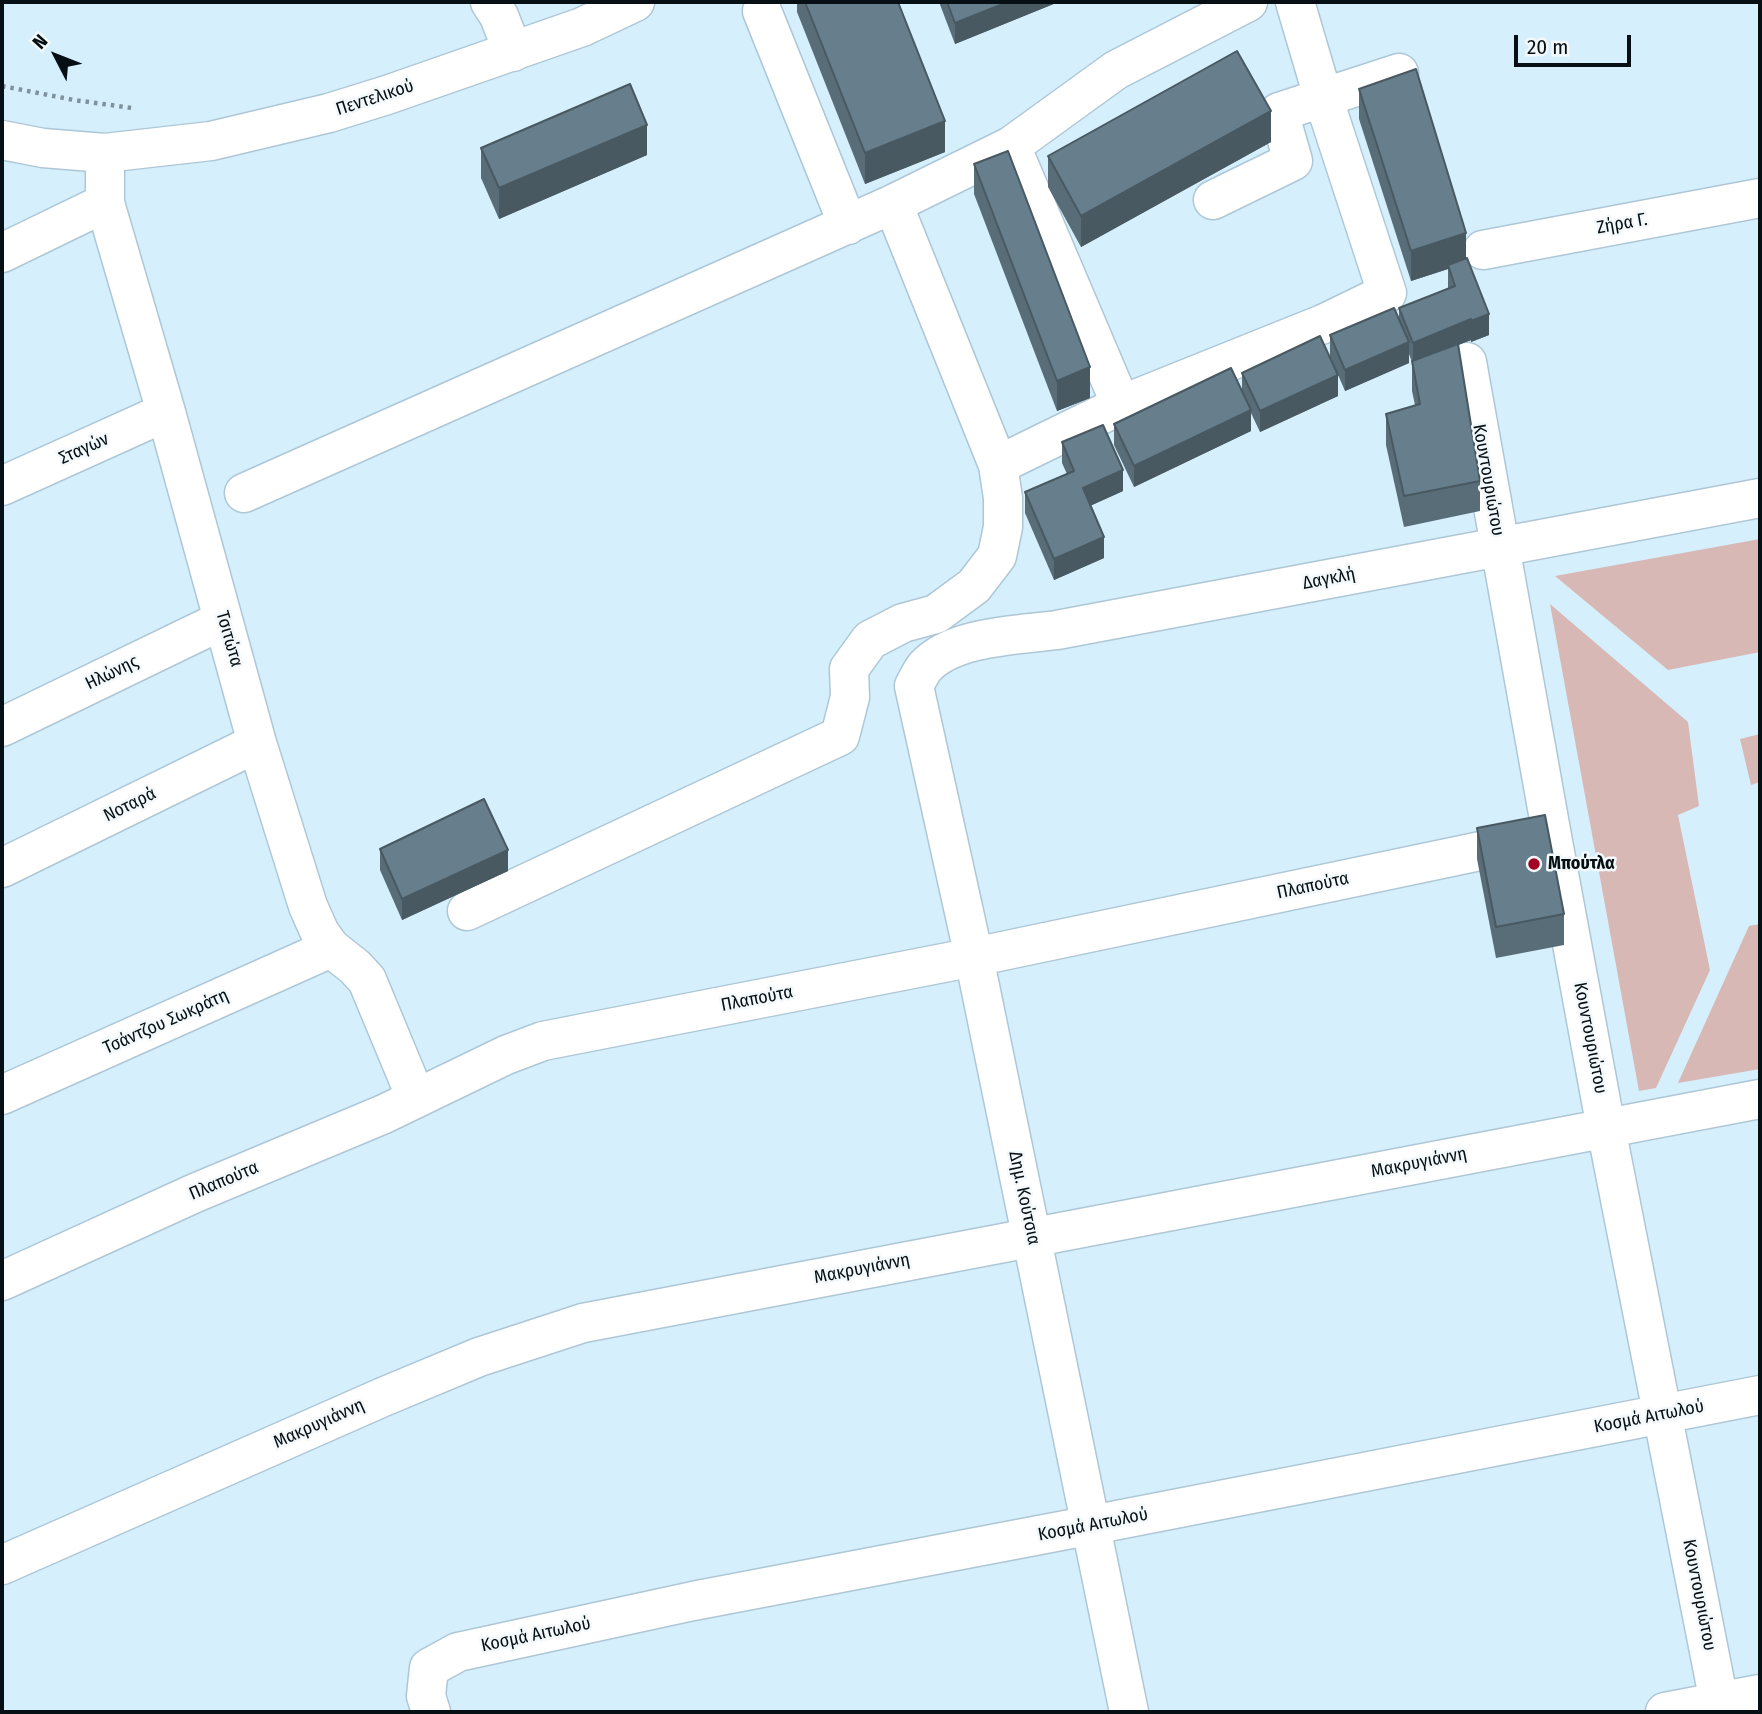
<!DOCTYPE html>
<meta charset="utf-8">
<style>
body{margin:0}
#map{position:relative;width:1762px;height:1714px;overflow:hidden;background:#d5effd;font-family:"Fira Sans Condensed",sans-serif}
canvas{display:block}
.frame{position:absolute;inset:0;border:4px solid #060f14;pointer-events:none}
.north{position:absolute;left:21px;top:21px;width:70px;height:70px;-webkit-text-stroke:5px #f3f8fb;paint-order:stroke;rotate:312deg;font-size:19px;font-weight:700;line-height:28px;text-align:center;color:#060f14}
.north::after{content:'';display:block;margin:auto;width:24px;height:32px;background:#060f14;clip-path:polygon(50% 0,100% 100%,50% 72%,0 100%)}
.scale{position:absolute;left:1514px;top:35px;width:117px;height:32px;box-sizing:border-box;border:4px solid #060f14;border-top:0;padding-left:9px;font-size:21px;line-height:24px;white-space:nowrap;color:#060f14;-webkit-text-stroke:5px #f3f8fb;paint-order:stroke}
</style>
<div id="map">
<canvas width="1762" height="1714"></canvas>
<div class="frame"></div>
<div class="north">N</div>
<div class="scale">20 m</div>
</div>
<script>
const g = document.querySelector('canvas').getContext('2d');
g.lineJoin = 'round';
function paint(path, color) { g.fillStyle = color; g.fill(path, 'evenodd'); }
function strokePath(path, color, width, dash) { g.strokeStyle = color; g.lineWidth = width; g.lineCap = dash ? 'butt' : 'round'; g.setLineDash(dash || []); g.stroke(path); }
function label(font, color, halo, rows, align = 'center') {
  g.font = font + ' "Fira Sans Condensed",sans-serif'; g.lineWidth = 5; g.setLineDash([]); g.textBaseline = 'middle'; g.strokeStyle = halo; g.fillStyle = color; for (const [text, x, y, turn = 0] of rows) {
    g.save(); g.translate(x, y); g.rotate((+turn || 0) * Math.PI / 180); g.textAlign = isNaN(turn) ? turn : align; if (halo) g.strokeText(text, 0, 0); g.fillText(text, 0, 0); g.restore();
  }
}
const green = new Path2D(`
 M1760,539V652L1668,670L1555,576Z
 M1550,604L1688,722L1699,806L1678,815L1710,970L1656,1088L1639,1091Z
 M1760,734V782L1751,785L1740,739Z
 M1760,924V1069L1678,1083L1749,926Z`);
const path = new Path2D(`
 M2,86L74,100L132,108`);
const minor = new Path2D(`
 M490,2L499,16L513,52
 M762,11L848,225
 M2,140L43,148L105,153L211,141L329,113L387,95L582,27L635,2
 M1011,146L1121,405
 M105,153V203L166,412L257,743L308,906L320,933L331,948L355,967L367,980L416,1098
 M1213,200L1293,161L1279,112L1399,73
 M1483,250L1760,198
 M2,253L105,203
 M1467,362L1552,836L1606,1128L1721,1712
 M998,465L1121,405L1323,324L1387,293L1323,97L1295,2
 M2,486L166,412
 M244,493L893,204L1011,146L1116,70L1248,2
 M2,727L223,620
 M2,868L257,743
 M467,911L840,736L850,697L849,669L870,640L903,623L936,614L974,586L997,556L1003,527V498L998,465L893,204
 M2,1095L331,948
 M2,1281L195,1193L384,1114L506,1055L543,1041L974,957L1552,836
 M2,1565L383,1397L479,1357L583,1323L1760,1099
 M431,1712L426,1696L429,1668L458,1652L693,1601L1092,1525L1760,1395
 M1129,1712L974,957L914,686C917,680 921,672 925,667C953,636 1018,635 1057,630L1760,498
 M1665,1712L1760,1694`);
const wall = new Path2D(`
 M797,2H898L945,152L865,184L797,12Z
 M939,2H1056V3L955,44Z
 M1359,89L1466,258L1489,335L1471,342V340L1458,345L1480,481V511L1404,527L1386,445V414L1415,405L1412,391V362L1409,354V363L1345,391L1330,356V335L1399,319V308L1448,288V269L1411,281L1359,119Z
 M1271,142L1081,247L1048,187V156Z
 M481,148L647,155L499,219L481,178Z
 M974,164L1090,398L1057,411L974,194Z
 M1242,373L1338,396L1260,432L1251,413V431L1134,487L1114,445V424L1242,391Z
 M1062,442L1123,491L1090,506L1104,558L1054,580L1025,513V492L1067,474L1062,463Z
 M1477,828L1564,914V945L1496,958L1477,859Z
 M380,849L508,871L402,920L380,870Z`);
const shadedWall = new Path2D(`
 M1008,2H1056V3L955,44V23Z
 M1271,111V142L1081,247V216Z
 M945,121V152L865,184V153Z
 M647,125V155L499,219V188Z
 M1466,233V263L1448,265V269L1411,281V251Z
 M1489,314V335L1471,342V321Z
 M1471,319V340L1413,363V343Z
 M1409,342V363L1345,391V370Z
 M1090,367V398L1057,411V381Z
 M1338,375V396L1260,432V411Z
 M1251,410V431L1134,487V466Z
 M1123,470V491L1083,509V488Z
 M1104,537V558L1054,580V559Z
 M508,850V871L402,920V899Z`);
const building = new Path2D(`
 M805,2H898L945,121L865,153Z
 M947,2H1008L955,23Z
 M1237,51L1271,111L1081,216L1048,156Z
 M1416,69L1466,233L1411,251L1359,89Z
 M630,84L647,125L499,188L481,148Z
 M1008,151L1090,367L1057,381L974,164Z
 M1467,258L1489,314L1471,321V319L1413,343L1399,308L1455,286L1448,265Z
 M1394,308L1409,342L1345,370L1330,335Z
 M1320,336L1338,375L1260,411L1242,373Z
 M1458,344L1480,481L1404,496L1386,414L1420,404L1412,361Z
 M1231,368L1251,410L1134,466L1114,424Z
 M1103,425L1123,470L1083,488L1104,537L1054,559L1025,492L1074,471L1062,442Z
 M484,799L508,850L402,899L380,849Z
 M1545,815L1564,914L1496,927L1477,828Z`);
const markers = [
 [1534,864,7,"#a20421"]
];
const streetNames = [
 ["Πεντελικού",375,98,-18],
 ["Ζήρα Γ.",1622,224,-10],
 ["Σταγών",84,449,-24],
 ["Κουντουριώτου",1488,480,80],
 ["Δαγκλή",1329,579,-11],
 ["Τσιτώτα",229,639,74],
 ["Ηλώνης",112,673,-26],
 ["Νοταρά",130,805,-26],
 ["Πλαπούτα",1313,886,-12],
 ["Πλαπούτα",757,999,-11],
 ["Τσάντζου Σωκράτη",166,1022,-24],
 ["Κουντουριώτου",1590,1038,79],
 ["Μακρυγιάννη",1419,1163,-11],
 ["Πλαπούτα",224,1181,-23],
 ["Δημ. Κούτσια",1024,1198,78],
 ["Μακρυγιάννη",862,1269,-11],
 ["Κοσμά Αιτωλού",1649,1417,-11],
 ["Μακρυγιάννη",319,1424,-24],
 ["Κοσμά Αιτωλού",1093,1525,-11],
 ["Κουντουριώτου",1699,1595,79],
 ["Κοσμά Αιτωλού",536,1635,-12]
];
const poiNames = [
 ["Μπούτλα",1548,864]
];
paint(green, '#d8b8b5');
strokePath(minor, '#aec7d6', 41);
strokePath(path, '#7f929c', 4.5, [3.5, 5]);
strokePath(minor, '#fff', 38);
paint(wall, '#596d78');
paint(shadedWall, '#485962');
paint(building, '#677f8c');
strokePath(building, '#485962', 2);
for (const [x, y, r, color] of markers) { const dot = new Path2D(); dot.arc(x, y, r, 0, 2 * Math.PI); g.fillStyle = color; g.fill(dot); strokePath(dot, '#f3f8fb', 2.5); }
label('18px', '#060f14', '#f3f8fb', streetNames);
label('bold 18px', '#060f14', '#f3f8fb', poiNames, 'left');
</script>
